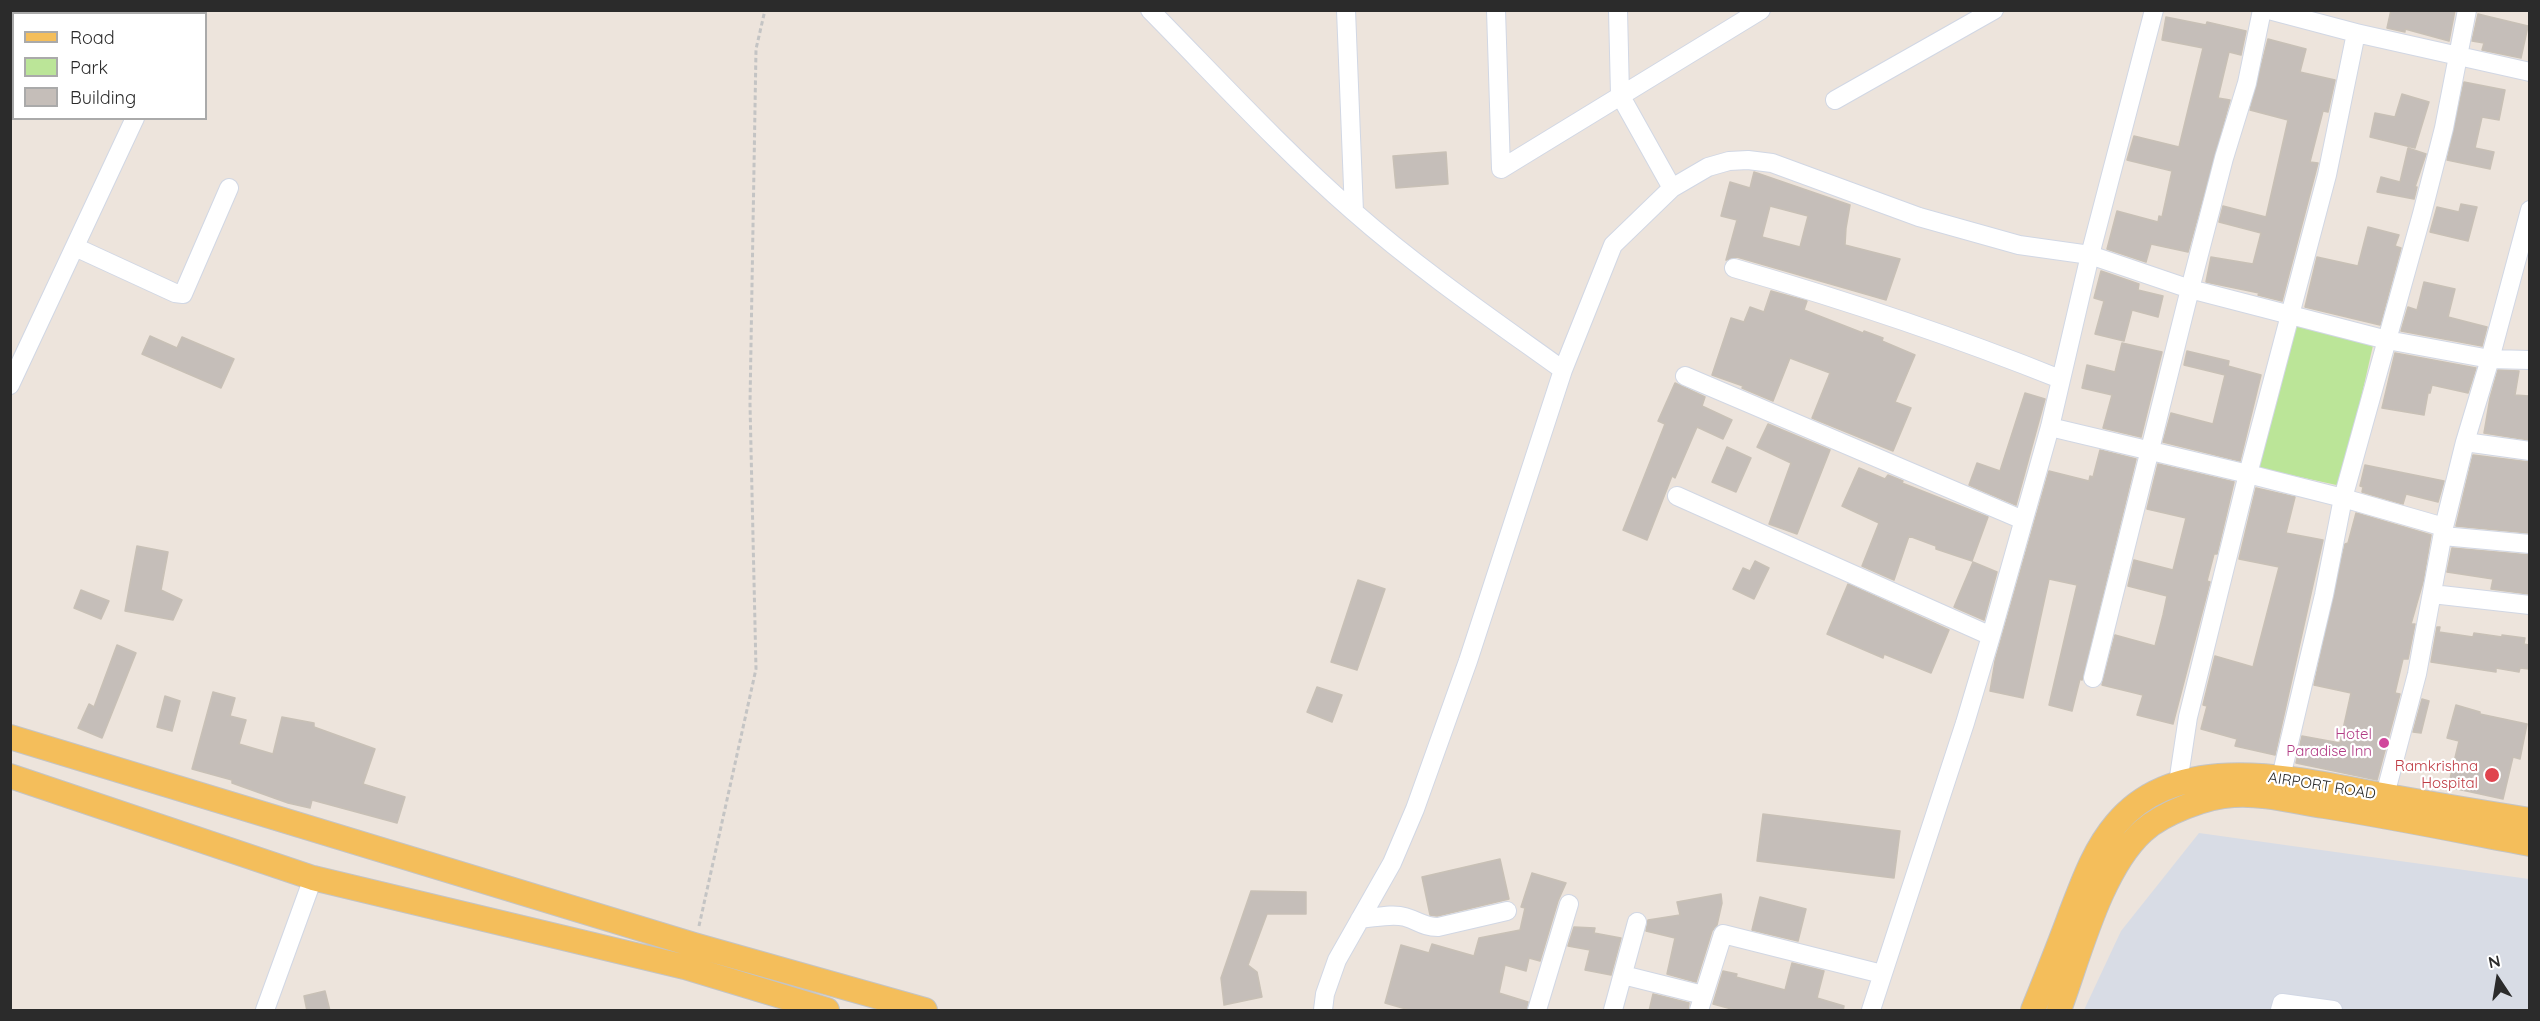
<!DOCTYPE html>
<style>
body{margin:0}
#map{position:relative;width:2540px;height:1021px;overflow:hidden;background:#ede4dc;font-family:Quicksand,sans-serif}
canvas{display:block}
.frame{position:absolute;inset:0;border:12px solid #2b2b2b;pointer-events:none}
.legend{position:absolute;left:12px;top:12px;width:195px;height:108px;box-sizing:border-box;background:#fff;border:2px solid #aaa;margin:0;padding:8px 10px;list-style:none;font-size:18px;color:#2b2b2b}
.legend li{display:flex;align-items:center;gap:12px;height:30px}
.legend b{width:30px;border:2px solid #aaa}
.north{position:absolute;left:2468px;top:949px;width:60px;height:60px;-webkit-text-stroke:4px #fff;paint-order:stroke;rotate:348deg;font-size:16px;font-weight:700;line-height:24px;text-align:center;color:#2b2b2b}
.north::after{content:'';display:block;margin:auto;width:21px;height:27px;background:#2b2b2b;clip-path:polygon(50% 0,100% 100%,50% 72%,0 100%)}
</style>
<div id="map">
<canvas width="2540" height="1021"></canvas>
<div class="frame"></div>
<ul class="legend">
<li><b style="height:8px;background:#f4be5b"></b>Road</li>
<li><b style="height:16px;background:#bbe598"></b>Park</li>
<li><b style="height:16px;background:#c5beb9"></b>Building</li>
</ul>
<div class="north">N</div>
</div>
<script>
const g = document.querySelector('canvas').getContext('2d');
g.lineJoin = 'round';
function paint(path, color) { g.fillStyle = color; g.fill(path, 'evenodd'); }
function strokePath(path, color, width, dash) { g.strokeStyle = color; g.lineWidth = width; g.lineCap = dash ? 'butt' : 'round'; g.setLineDash(dash || []); g.stroke(path); }
function label(font, color, halo, rows, align = 'center') {
  g.font = font + ' Quicksand,sans-serif'; g.lineWidth = 4.5; g.setLineDash([]); g.textBaseline = 'middle'; g.strokeStyle = halo; g.fillStyle = color; for (const [text, x, y, turn = 0] of rows) {
    g.save(); g.translate(x, y); g.rotate((+turn || 0) * Math.PI / 180); g.textAlign = isNaN(turn) ? turn : align; if (halo) g.strokeText(text, 0, 0); g.fillText(text, 0, 0); g.restore();
  }
}
const airport = new Path2D(`
 M2199,833L2529,879V1010H2084L2121,931Z`);
const green = new Path2D(`
 M2293,323L2374,341L2341,486L2259,468Z`);
const building = new Path2D(`
 M2391,10H2455L2449,41L2405,29V32L2387,28Z
 M2478,14L2528,26L2521,58L2482,50L2484,43L2472,41Z
 M2166,17L2206,25L2207,22L2246,31L2241,55L2229,52L2218,98L2230,100L2188,252L2151,244L2146,262L2107,249L2117,211L2158,222L2159,216L2162,217L2172,171L2127,160L2134,136L2179,147L2203,48L2162,40Z
 M2268,39L2306,49L2300,72L2335,80L2328,112L2323,111L2310,162L2318,163L2282,301L2258,295L2259,293L2206,282L2211,257L2253,264L2261,233L2219,222L2223,206L2266,217L2288,120L2250,110Z
 M2464,82L2505,90L2499,120L2482,117L2475,148L2494,152L2490,169L2447,160Z
 M2402,94L2429,102L2415,148L2370,137L2375,113L2395,117Z
 M2408,148L2426,154L2415,187H2417L2414,199L2377,192L2381,177L2400,182Z
 M1446,152L1448,184L1396,188L1393,156Z
 M1754,172L1850,205L1846,228L1845,245L1900,259L1886,300L1737,257L1726,260L1737,220L1721,216L1730,182L1750,188ZM1770,206L1808,216L1800,247L1762,237Z
 M2461,204L2477,207L2468,241L2430,232L2437,207L2459,212Z
 M2368,227L2399,235L2395,246L2401,248L2380,325L2305,307L2317,257L2358,266Z
 M2101,271L2139,284L2138,290L2163,296L2158,317L2132,310L2124,341L2095,334L2104,301L2094,298Z
 M2424,282L2455,289L2448,317L2487,327L2482,346L2401,331L2408,307L2417,310Z
 M1771,291L1807,301L1804,310L1863,333L1864,331L1883,338L1882,341L1915,355L1895,402L1911,408L1893,451L1812,418L1830,373L1790,358L1773,401L1742,388L1743,386L1712,375L1731,318L1744,322L1750,307L1764,312Z
 M150,336L177,348L182,337L234,359L221,388L142,354Z
 M2122,343L2162,352L2141,437L2103,428L2112,395L2082,388L2087,365L2115,372Z
 M2187,351L2229,361L2228,366L2261,375L2240,461L2163,442L2171,413L2213,424L2225,375L2184,365Z
 M2395,353L2476,368L2468,393L2432,385L2430,393H2428L2424,415L2382,408Z
 M2498,370L2519,371L2515,395L2529,396V440L2484,433L2490,398Z
 M1675,383L1705,397L1702,406L1732,420L1723,439L1697,427L1675,478L1672,476L1647,540L1623,530L1665,424L1658,421Z
 M2025,393L2045,399L2016,505L1969,485L1977,463L2000,471Z
 M1768,424L1830,450L1797,534L1769,524L1791,463L1757,447Z
 M1727,447L1751,458L1736,492L1712,482Z
 M2100,450L2136,459L2082,680L2080,679L2072,711L2049,705L2077,585L2049,579L2023,698L1990,691L1995,661L2049,471L2089,481L2090,476L2093,477Z
 M2473,455L2529,462V533L2456,526Z
 M2158,464L2234,482L2217,554H2214L2207,581L2210,582L2173,724L2137,715L2143,695L2102,685L2115,635L2155,646L2163,615L2167,596L2128,586L2134,560L2173,570L2186,518L2147,509Z
 M2365,465L2444,481L2438,502L2406,494L2403,504L2362,492L2363,487L2360,486Z
 M1859,468L1885,479L1888,475L1903,481L1902,483L1988,517L1972,561L1936,549V546L1909,536L1894,580L1862,566L1879,523L1842,506Z
 M2256,488L2295,497L2286,533L2323,540L2275,755L2235,746L2237,739L2201,729L2207,706L2203,705L2215,656L2253,667L2279,567L2239,559Z
 M2356,513L2431,535L2423,582L2411,624H2415L2408,659H2403L2395,693L2400,694L2377,780L2296,763L2302,736L2340,743L2351,693L2314,685L2345,544L2348,543Z
 M137,546L168,552L161,590L182,600L173,620L125,611Z
 M2452,548L2529,555V594L2491,589L2493,579L2447,572Z
 M1755,561L1769,568L1754,599L1733,589L1743,568L1750,571Z
 M1973,562L1997,572L1984,620L1954,607Z
 M1358,580L1385,589L1357,670L1331,662Z
 M1848,584L1949,630L1931,673L1884,654L1883,658L1827,634Z
 M81,590L109,601L101,619L74,608Z
 M2437,627H2440L2439,632L2473,637L2474,633L2502,637V635L2525,638L2524,644L2529,645V669L2520,668L2519,672L2496,668V672L2431,662Z
 M117,645L136,653L102,738L78,728L89,704L94,707Z
 M1317,687L1342,695L1332,722L1307,712Z
 M213,692L235,698L230,716L246,720L239,744L273,754L282,717L314,723V727L375,749L363,784L405,797L397,823L312,800L310,808L288,803L232,783V780L192,769Z
 M165,696L180,701L172,731L157,727Z
 M2422,699L2429,701L2421,733L2413,732Z
 M2456,705L2480,712V714L2527,724L2520,759L2513,757L2503,799L2448,787L2459,741L2447,738Z
 M1763,814L1900,831L1894,878L1757,861Z
 M1500,859L1509,899L1437,916L1430,915L1422,877Z
 M1532,873L1566,883L1558,901L1540,961L1529,958L1526,971L1505,965L1499,993L1528,1002L1526,1011H1413L1385,1003L1401,945L1429,953L1432,944L1474,956L1479,938L1520,930L1525,908L1521,907Z
 M1251,891L1306,892V914H1267L1248,965L1257,972L1262,997L1224,1005L1221,978Z
 M1721,894L1722,903L1717,925L1712,931L1696,982L1667,974L1675,938L1646,931L1648,920L1680,915L1677,902Z
 M1760,897L1806,909L1798,941L1752,930Z
 M1574,927L1595,928L1594,933L1621,938L1611,975L1585,970L1590,950L1568,946Z
 M1792,963L1824,971L1817,998L1844,1006L1843,1011H1739L1713,1004L1723,971L1737,974L1736,977L1785,990Z
 M325,991L330,1011H307L304,996Z
 M1653,994L1689,1003L1688,1011H1649Z`);
const path = new Path2D(`
 M699,926L756,669L750,404L756,49L765,10`);
const minor = new Path2D(`
 M1150,10C1217,78 1282,149 1353,211C1419,269 1492,319 1563,370
 M1346,10L1354,212
 M1496,10L1501,169L1761,10
 M1618,10L1620,95L1672,188
 M2269,10L2356,33
 M184,14L186,10
 M1835,100L1994,10
 M75,247L175,293L183,294L229,188
 M1734,268C1845,300 1953,336 2060,379
 M1685,376L2023,520
 M10,385L135,118
 M2050,427L2248,474L2327,175L2356,33L2530,72
 M2465,442L2530,451
 M1677,496L1991,636
 M2444,527L2343,498L2422,214L2444,128L2467,10
 M2443,536L2530,544
 M2432,594L2530,605
 M2093,678L2190,289L2224,158L2247,83L2262,10
 M2178,783L2188,717L2248,474L2343,498L2324,595L2281,777
 M2385,795L2417,674L2444,527L2465,442L2490,359L2530,210
 M1360,919C1374,918 1392,913 1405,917C1419,921 1423,927 1438,927L1507,911
 M1623,975L1703,995
 M265,1010L313,878
 M1323,1010L1325,994L1337,960L1392,863L1415,809L1468,661L1563,370L1613,245L1672,188L1708,167L1729,161L1748,160L1772,163L1919,217L2019,245L2090,255L2190,289L2387,340L2490,359L2530,360
 M1537,1010L1569,904
 M1613,1010L1637,922
 M1699,1010L1723,934L1882,974
 M1871,1010L1965,723L1991,636L2050,427L2090,255L2154,10
 M2280,1010L2282,1003L2333,1010`);
const major = new Path2D(`
 M10,737L694,945L925,1010
 M10,776L313,878L685,967L827,1010
 M2033,1010C2046,978 2059,946 2071,913C2083,882 2094,850 2116,824C2179,748 2299,780 2382,795C2431,804 2480,812 2530,820
 M2059,1010C2079,957 2100,870 2143,831C2163,813 2207,796 2234,795C2264,793 2296,802 2324,806C2393,817 2461,831 2530,844`);
const markers = [
 [2384,743,6,"#d1479c"],
 [2492,775,8,"#e0444e"]
];
const hotelNames = [
 ["Hotel",2372,734],
 ["Paradise Inn",2372,751]
];
const healthNames = [
 ["Ramkrishna",2478,766],
 ["Hospital",2478,783]
];
const streetNames = [
 ["AIRPORT ROAD",2322,786,9]
];
paint(airport, '#d8dce5');
paint(green, '#bbe598');
paint(building, '#c5beb9');
strokePath(building, '#c8c0b6', 1.5);
strokePath(minor, '#d1d7e4', 20);
strokePath(major, '#c4c4c4', 26);
strokePath(path, '#c4c4c4', 3, [4.5, 3]);
strokePath(minor, '#fff', 18);
strokePath(major, '#f4be5b', 24);
for (const [x, y, r, color] of markers) { const dot = new Path2D(); dot.arc(x, y, r, 0, 2 * Math.PI); g.fillStyle = color; g.fill(dot); strokePath(dot, '#fff', 2); }
label('15px', '#b23c85', '#fff', hotelNames, 'right');
label('15px', '#be3a42', '#fff', healthNames, 'right');
label('15px', '#2b2b2b', '#fff', streetNames);
</script>
